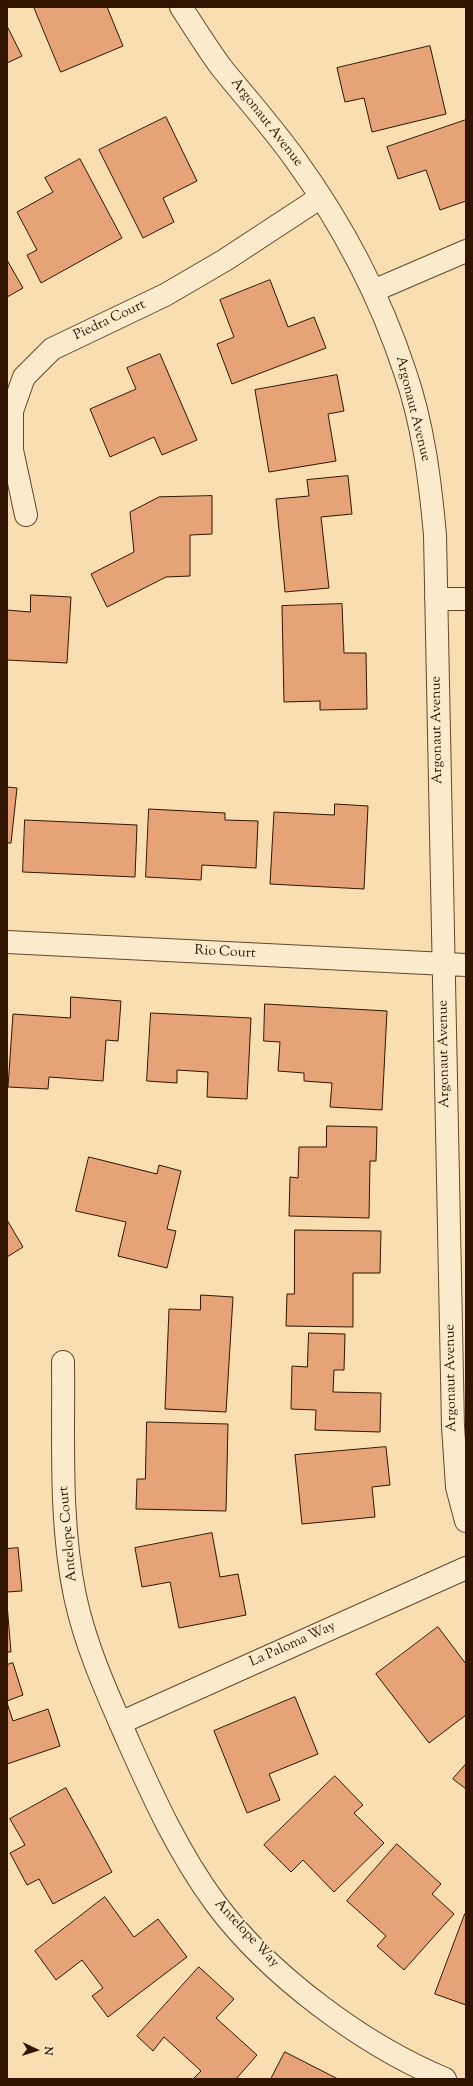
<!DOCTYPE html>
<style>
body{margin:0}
#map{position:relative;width:473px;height:2086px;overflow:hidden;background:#f9deb1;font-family:"Sorts Mill Goudy",serif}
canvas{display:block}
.frame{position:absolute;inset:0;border:8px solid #311500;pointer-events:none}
.north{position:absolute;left:16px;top:2030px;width:40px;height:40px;-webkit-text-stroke:3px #fbeacc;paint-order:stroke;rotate:94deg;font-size:11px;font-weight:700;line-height:16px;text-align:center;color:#311500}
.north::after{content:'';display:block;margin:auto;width:14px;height:18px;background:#311500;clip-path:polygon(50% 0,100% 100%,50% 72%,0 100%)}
</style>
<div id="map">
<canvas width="473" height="2086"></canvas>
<div class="frame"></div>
<div class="north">N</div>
</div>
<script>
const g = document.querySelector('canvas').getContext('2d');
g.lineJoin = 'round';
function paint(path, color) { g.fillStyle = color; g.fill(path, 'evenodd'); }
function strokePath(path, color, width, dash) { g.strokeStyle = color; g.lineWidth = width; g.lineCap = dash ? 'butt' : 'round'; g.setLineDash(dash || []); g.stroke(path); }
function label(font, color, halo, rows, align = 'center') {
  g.font = font + ' "Sorts Mill Goudy",serif'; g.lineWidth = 3; g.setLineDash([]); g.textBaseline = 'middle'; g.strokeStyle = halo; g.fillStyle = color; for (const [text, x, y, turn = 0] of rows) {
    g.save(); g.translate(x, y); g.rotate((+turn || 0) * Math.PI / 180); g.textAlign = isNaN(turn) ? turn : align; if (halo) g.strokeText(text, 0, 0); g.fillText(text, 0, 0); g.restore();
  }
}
const building = new Path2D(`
 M34,7H107L123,46L61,72Z
 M7,26L22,56L7,63Z
 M430,46L446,114L372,132L364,98L345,102L337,68Z
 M166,117L197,181L163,198L174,222L143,238L99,150Z
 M466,120V201L440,210L426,170L398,179L387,147Z
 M80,159L122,238L41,283L27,255L37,250L17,212L53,192L45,178Z
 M7,260L23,288L7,297Z
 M270,280L288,327L314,317L326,348L232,384L217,344L234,337L220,300Z
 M160,354L197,440L162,455L154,437L110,457L90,409L136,389L127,368Z
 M337,375L344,411L328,414L336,461L269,472L255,390Z
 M348,476L352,514L321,517L329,588L285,592L276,499L309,496L307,480Z
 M212,496V534L190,535V576L166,577L107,607L91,574L134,552L130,512L159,497Z
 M31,595L71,597L67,663L7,660V610L30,612Z
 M342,604L344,653H366L367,709L320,710V701L284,702L282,606Z
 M7,787L17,788L11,843H7Z
 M335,804L368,806L364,889L270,884L274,812L334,815Z
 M149,809L225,813V820L258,821L256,868L202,865L201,880L146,877Z
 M25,820L137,825L135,877L23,872Z
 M71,997L121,1001L118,1041L106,1040L103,1081L49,1077L48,1089L8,1087L13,1014L70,1018Z
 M265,1004L387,1011L382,1110L330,1107L332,1083L304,1081V1073L278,1071L280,1042L264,1041Z
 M151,1013L251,1018L247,1099L207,1097L208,1072L177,1070V1083L147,1081Z
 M327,1126L377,1127L376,1161H370L369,1218L289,1216L290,1177L298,1178L299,1147H326Z
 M89,1157L157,1174L159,1165L181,1171L167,1229L176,1231L167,1268L118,1256L126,1222L76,1211Z
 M7,1220L23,1247L7,1257Z
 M295,1230L381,1231L380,1273H353V1327L286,1326L287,1294H294Z
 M201,1295L233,1297L226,1412L165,1409L169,1309L200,1310Z
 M309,1333L345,1334L344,1370H334L333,1392L381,1393L380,1432L315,1430L316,1410L291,1409L292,1366L307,1367Z
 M147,1422L228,1424L226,1511L136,1509L137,1479H145Z
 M386,1447L390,1485L372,1487L375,1517L302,1524L295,1455Z
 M212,1533L220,1577L238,1574L246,1615L179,1628L170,1582L142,1587L135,1548Z
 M18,1548L22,1591L7,1592V1549Z
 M7,1604L11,1652H7Z
 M438,1627L466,1664V1715L429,1743L376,1674Z
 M13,1663L23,1695L7,1701V1665Z
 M295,1697L318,1754L269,1774L280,1800L247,1813L214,1731Z
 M7,1703L13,1721L48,1709L60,1746L7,1764Z
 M466,1764V1789L453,1779Z
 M335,1776L363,1805L354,1813L384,1843L334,1892L303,1860L291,1872L264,1845Z
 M66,1788L112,1872L53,1904L39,1879L27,1885L10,1853L25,1845L10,1819Z
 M397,1844L441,1884L432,1894L454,1914L404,1970L377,1946L386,1936L347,1901Z
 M105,1897L134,1937L158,1919L187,1957L108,2017L92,1996L103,1988L82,1960L56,1980L35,1951Z
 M465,1914L466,1915V2005L435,1994Z
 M199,1967L234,1999L216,2018L257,2055L236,2079H193L201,2071L164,2037L153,2051L137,2036Z
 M285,2052L338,2079H271Z`);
const minor = new Path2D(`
 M181,7C194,27 207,48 221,67C246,98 272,127 295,159C342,224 380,296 405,372C423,424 430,480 435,535L453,1426L457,1487L466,1521
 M373,291L466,251
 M26,515L12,450V411L24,377L52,349L165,295L225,260L321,197
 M436,599H466
 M7,942L466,965
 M63,1362C64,1439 59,1520 75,1596C86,1648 108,1695 129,1743C154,1799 179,1854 216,1904C269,1975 363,2045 445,2079
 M120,1723L466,1568`);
const streetNames = [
 ["Argonaut Avenue",266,123,52],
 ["Piedra Court",110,321,-25],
 ["Argonaut Avenue",412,409,76],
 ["Argonaut Avenue",438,730,-91],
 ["Rio Court",225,953,3],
 ["Argonaut Avenue",445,1054,-91],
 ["Argonaut Avenue",452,1378,-91],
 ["Antelope Court",69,1534,-95],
 ["La Paloma Way",293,1645,-24],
 ["Antelope Way",246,1934,47]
];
paint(building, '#e6a378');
strokePath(building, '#311500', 1);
strokePath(minor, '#63472c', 24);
strokePath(minor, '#fbeacc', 22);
label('14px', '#311500', '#fbeacc', streetNames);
</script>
